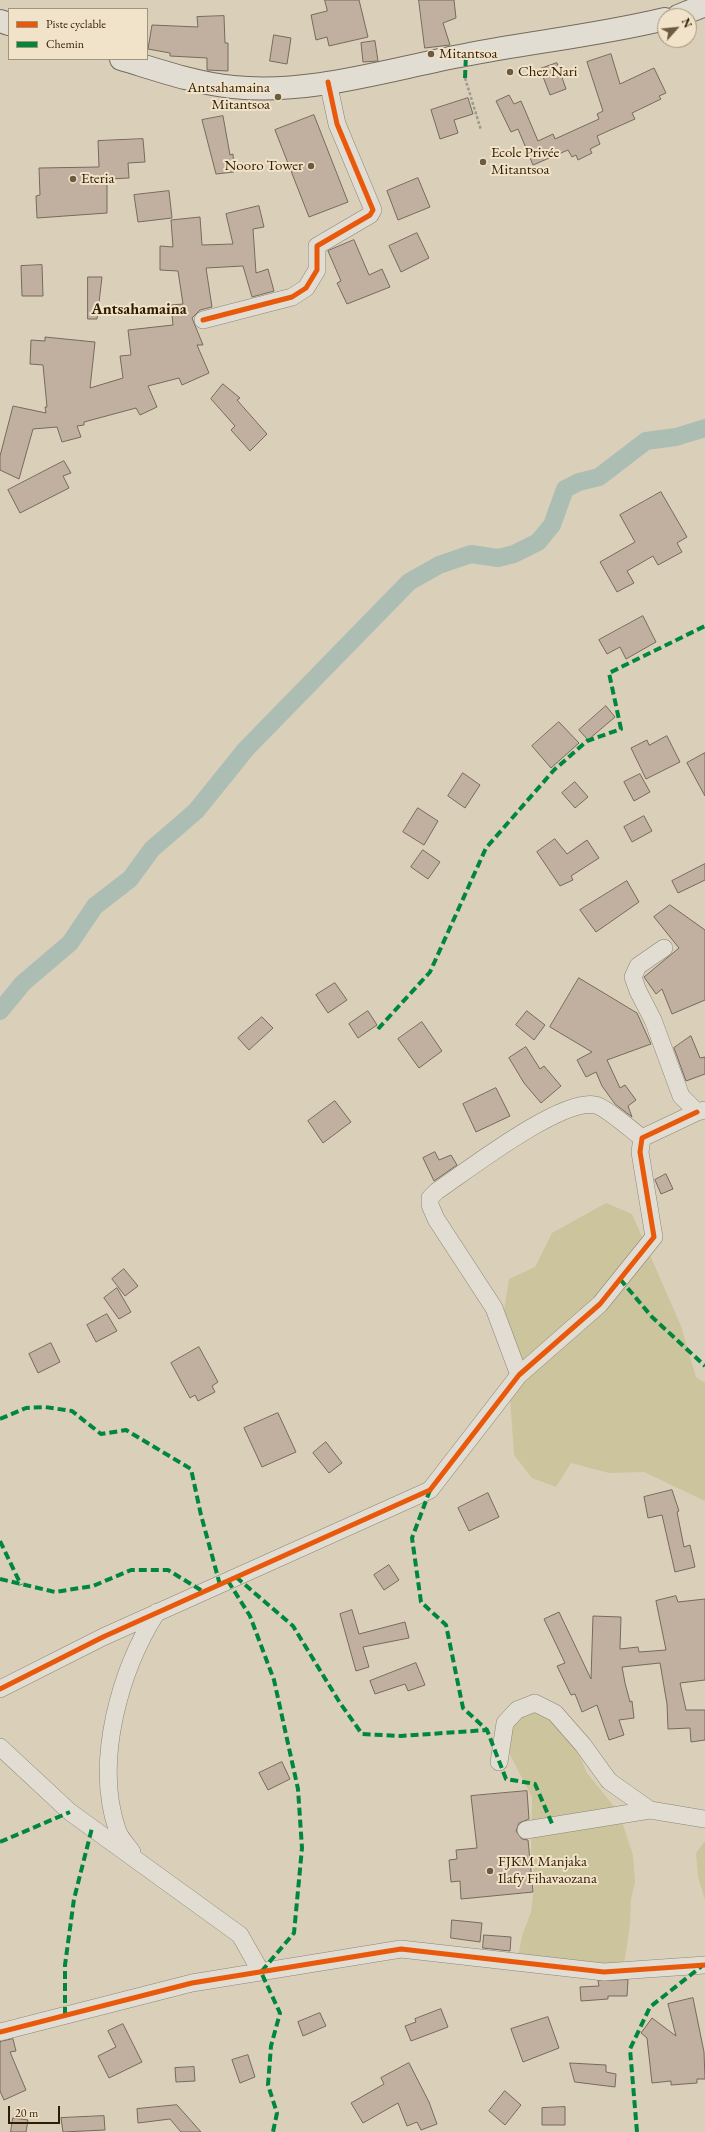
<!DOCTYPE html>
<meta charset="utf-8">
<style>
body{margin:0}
#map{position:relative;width:705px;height:2132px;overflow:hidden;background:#dad0ba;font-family:"EB Garamond",serif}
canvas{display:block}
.legend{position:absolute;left:8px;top:8px;width:140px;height:52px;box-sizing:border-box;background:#f0e3c9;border:1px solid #a39379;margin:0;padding:5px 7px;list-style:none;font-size:12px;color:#301c00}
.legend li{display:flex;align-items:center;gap:8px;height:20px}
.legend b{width:20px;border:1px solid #a39379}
.north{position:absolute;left:657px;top:8px;width:40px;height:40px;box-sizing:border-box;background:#f0e3c9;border:1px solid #a39379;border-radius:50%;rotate:63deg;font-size:11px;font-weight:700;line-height:16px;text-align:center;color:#301c00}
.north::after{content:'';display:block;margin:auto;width:14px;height:18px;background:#6c5b41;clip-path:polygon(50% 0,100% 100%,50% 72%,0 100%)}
.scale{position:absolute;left:8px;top:2106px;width:52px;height:18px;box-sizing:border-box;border:2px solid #301c00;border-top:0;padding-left:5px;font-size:12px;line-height:14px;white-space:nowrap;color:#301c00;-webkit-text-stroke:3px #f0e3c9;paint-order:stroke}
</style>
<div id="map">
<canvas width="705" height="2132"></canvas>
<ul class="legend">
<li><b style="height:5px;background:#e8590c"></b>Piste cyclable</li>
<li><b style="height:5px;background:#00873e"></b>Chemin</li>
</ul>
<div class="north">N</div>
<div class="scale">20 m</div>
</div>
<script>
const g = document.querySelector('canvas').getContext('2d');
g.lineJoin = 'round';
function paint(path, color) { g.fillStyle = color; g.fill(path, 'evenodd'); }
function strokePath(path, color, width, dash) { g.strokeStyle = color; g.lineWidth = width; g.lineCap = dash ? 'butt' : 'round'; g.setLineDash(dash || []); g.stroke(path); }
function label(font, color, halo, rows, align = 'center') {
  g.font = font + ' "EB Garamond",serif'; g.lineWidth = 4; g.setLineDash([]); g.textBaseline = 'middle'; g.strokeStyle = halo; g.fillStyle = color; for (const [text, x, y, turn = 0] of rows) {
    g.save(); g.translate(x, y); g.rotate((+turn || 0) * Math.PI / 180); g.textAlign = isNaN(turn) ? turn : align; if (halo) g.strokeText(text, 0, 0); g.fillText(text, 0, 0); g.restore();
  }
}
const green = new Path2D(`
 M606,1203L632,1214L681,1326L696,1377L705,1383V1501L644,1472L609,1473L571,1463L556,1487L532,1478L514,1455L504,1311L509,1279L535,1267L552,1233Z
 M540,1711L571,1736L587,1773L621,1815L623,1825L633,1855L635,1882L631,1899L630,1924L625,1959L615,1971L517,1962L522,1936L531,1912L535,1879L531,1856L532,1797L510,1755L504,1734L519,1714Z
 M705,1841V1900L698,1877L696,1853Z`);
const canal = new Path2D(`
 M0,1011L23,983L70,943L95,906L130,879L152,849L196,811L246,749L409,582L439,565L471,554L498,558L514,554L538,542L552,525L565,489L579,482L599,477L646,441L676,437L705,428`);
const building = new Path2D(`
 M325,0H359L368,37L329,46L327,37L316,40L311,15L327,11Z
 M419,0H454L456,18L443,23L450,45L425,48Z
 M224,16L225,43H228V71L207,70V58L170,56V53L148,49L152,25L198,27L197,17Z
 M274,35L291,38L287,64L270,61Z
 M375,41L378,61L363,62L361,43Z
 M611,54L620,84L654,68L666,93L659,96L661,99L632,113L635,119L597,136L600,144L590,149L592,153L578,160L576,155L572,157L568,150L533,165L518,129L511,132L496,101L509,95L514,104L521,101L538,141L553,134L555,139L599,119L597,114L603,111L587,62Z
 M557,63L566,89L550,95L540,69Z
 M468,98L473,114L454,120L458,133L440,139L431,110Z
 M314,115L348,202L309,217L275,130Z
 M223,116L230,155L233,154L234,172L216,174L202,120Z
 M143,139L145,162L128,163L129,178L107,179V213L37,218L36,196L40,195L39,168L99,167L98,141Z
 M418,178L430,207L398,220L387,191Z
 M169,191L172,218L138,222L134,195Z
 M259,206L264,227L253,229L256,273L268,269L274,291L252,297L243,266L206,268L212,307L200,310L192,318L203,345H197L209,373L182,385L179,378L148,386L157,407L140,415L136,408L84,422V425L77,426L81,437L62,442L57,427L33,429L19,479L0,470V456L13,406L46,413L45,407H47L43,365L30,364L31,340L45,341V337L95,342L90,388L123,378L120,356L131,355L128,330L173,325L171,305L183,304L178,271L160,270V246L173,247L171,220L200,217L202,245L233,244L226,214Z
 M417,233L429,258L401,272L389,246Z
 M354,240L369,275L382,269L390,287L347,304L337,283L341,281L328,251Z
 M42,265L43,296H22L21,266Z
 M88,277H102L97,319H88Z
 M223,384L240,398L237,400L267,434L250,451L231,430L235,426L211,399Z
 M64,461L71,473L63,476L69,488L20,513L8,490Z
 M661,492L687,537L677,543L682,552L658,565L653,556L627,571L634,583L617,592L600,562L635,542L620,515Z
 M643,616L656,642L626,659L620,647L607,654L599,640Z
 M606,706L615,717L588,740L579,730Z
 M559,722L579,743L551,768L532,746Z
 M667,736L680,762L646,779L631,748L647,740L649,745Z
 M705,753V796L687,763Z
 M463,773L480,785L465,808L448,796Z
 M640,774L650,792L634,801L624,782Z
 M575,782L588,797L575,808L562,793Z
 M418,808L438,821L424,845L403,832Z
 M644,816L652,831L632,842L624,827Z
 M555,839L567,854L587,840L599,858L571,876L573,880L560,886L537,852Z
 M423,850L440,862L428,879L411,867Z
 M705,864V880L678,893L672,881Z
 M627,881L639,902L596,932L580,910Z
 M670,905L705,930V1000L672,1014L662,989L656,994L644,977L679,948L654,917Z
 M579,978L637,1013L650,1042L651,1044L607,1060L620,1088L625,1085L636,1100L628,1106L632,1117L615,1104L602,1086L596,1072L586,1077L577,1060L592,1052L550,1027Z
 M335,983L347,1000L328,1013L316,995Z
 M368,1011L377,1025L358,1038L349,1024Z
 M527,1011L545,1025L534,1040L516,1025Z
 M262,1017L273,1028L249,1050L238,1038Z
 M422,1022L442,1051L419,1068L398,1039Z
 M691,1036L700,1058L705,1057V1074L686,1081L674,1048Z
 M526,1047L540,1069L544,1066L561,1086L541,1103L524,1083L509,1058Z
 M496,1088L510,1116L476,1132L463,1104Z
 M335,1101L351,1122L323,1143L308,1121Z
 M435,1152L439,1160L451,1155L457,1165L434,1181L423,1158Z
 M666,1174L673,1189L661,1194L655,1180Z
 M124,1269L138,1286L125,1296L112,1279Z
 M117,1288L131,1312L119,1319L104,1298Z
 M107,1314L117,1331L96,1342L87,1325Z
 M51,1343L60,1362L38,1373L29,1354Z
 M199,1347L218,1382L212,1386L215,1392L198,1401L195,1395L190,1398L171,1363Z
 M278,1413L296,1452L262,1467L244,1428Z
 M326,1442L342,1463L329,1473L313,1453Z
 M672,1490L679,1511L677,1512L684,1547L690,1545L695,1567L675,1572L662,1515L648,1518L644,1497Z
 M488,1493L499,1517L469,1531L458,1508Z
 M389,1565L399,1580L384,1590L374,1575Z
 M676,1596L678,1602L705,1599V1680L680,1683L686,1710H705V1740L691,1742L690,1728L668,1729L667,1704L660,1663L622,1667L625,1683L630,1702L632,1701L634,1718L619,1720L624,1735L609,1740L597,1705L582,1712L575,1694L571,1695L557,1666L565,1663L544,1619L559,1612L591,1679L593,1616L621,1617L620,1649L638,1647L639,1652L666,1650L656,1601Z
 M352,1610L359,1634L405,1622L409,1638L363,1647L369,1667L356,1671L340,1614Z
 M416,1663L425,1685L408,1691L405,1684L375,1694L370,1681Z
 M282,1762L290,1779L268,1790L259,1773Z
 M527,1791L529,1819L519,1823L516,1831L522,1839L528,1840L533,1892L461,1899L460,1881L451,1882L449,1860L457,1859L456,1850L477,1848L471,1796Z
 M452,1920L482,1923L480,1942L451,1938Z
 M484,1935L511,1937L510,1951L483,1948Z
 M628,1980L627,1996H608V1999L581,2001L580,1987L599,1986L598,1981Z
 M693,1998L704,2052L705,2079H697V2083L671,2085V2081L652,2083L647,2038L641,2033L652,2018L676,2036L668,2004Z
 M441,2009L448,2027L411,2041L405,2026L416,2022L415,2019Z
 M320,2013L326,2026L303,2036L298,2022Z
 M548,2017L559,2048L523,2062L511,2029Z
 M123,2024L142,2062L109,2078L98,2056L116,2047L108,2031Z
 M13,2039L16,2051L10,2052L26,2090L4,2100L0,2091V2042Z
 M248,2055L255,2077L240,2083L232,2060Z
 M409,2063L429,2102L437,2124L421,2130L417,2122L407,2126L398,2103L363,2123L351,2103L384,2084L381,2078Z
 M570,2063L606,2065V2072L616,2074L615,2087L575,2082Z
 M194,2067L195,2081L176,2082L175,2068Z
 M505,2091L521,2105L505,2125L489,2111Z
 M177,2105L201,2132H181L170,2119L138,2123L137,2109Z
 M565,2107V2125H542V2108Z
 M104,2116L105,2130L63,2132L61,2118Z
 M13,2118L28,2120L26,2132H11Z`);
const path = new Path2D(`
 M465,78L481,130`);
const minor = new Path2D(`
 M203,320L292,297L306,288L317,270V246L370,215L373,210L337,124L328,82
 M664,948L638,966L633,977L638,991L653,1020L681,1096L697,1112L705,1110
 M519,1375L494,1308L436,1219L430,1205V1198L437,1191C468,1170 561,1098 595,1105C604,1106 633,1131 642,1138
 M0,1689L103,1637L430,1490L519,1375L600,1304L654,1237L640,1152L642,1138L697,1112
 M0,1747L70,1812L240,1935L261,1972
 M499,1762L505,1723L517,1710L535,1703L555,1713L583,1745L609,1781L650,1810
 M526,1830L650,1810L705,1819
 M132,1852C127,1845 119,1837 117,1829C94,1761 120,1670 157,1612
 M0,2032L192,1983L401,1949L604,1972L705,1965`);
const secondary = new Path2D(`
 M678,16L705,5
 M0,21L9,24
 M121,59C158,70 194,83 233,87C311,95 389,69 465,55C532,42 599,35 665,19`);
const quiet = new Path2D(`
 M465,78L466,54
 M378,1029L430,972L486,848L554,770L587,741L621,729L609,673L705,626
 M620,1279L652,1317L705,1366
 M0,1419L26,1408L45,1407L72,1411L101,1434L126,1430L191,1469L201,1515L220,1585
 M430,1490L412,1538L421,1602L446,1625L463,1708L487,1730L506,1779L535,1784L553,1826
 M0,1541L21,1585
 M236,1577L293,1626L340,1703L362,1734L401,1736L487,1730
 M0,1579L55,1592L93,1586L131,1570H168L204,1592
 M228,1581L250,1616L274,1680L298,1789L302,1848L294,1933L261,1972L280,2013L271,2046L268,2085L277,2113L273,2132
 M0,1842L70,1812
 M65,2015V1965L74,1899L92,1828
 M637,2132L630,2049L650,2007L702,1966`);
const cycleway = new Path2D(`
 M203,320L292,297L306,288L317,270V246L370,215L373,210L337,124L328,82
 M0,1689L103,1637L430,1490L519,1375L600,1304L654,1237L640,1152L642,1138L697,1112
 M0,2032L192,1983L401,1949L604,1972L705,1965`);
const markers = [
 [431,54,4,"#6c5b41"],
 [510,72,4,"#6c5b41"],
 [278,97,4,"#6c5b41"],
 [483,162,4,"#6c5b41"],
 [311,166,4,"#6c5b41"],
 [73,179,4,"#6c5b41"],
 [490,1871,4,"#6c5b41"]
];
const poiNames = [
 ["Mitantsoa",439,54],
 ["Chez Nari",518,72],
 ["Antsahamaina",270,88,"right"],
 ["Mitantsoa",270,105,"right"],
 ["Ecole Privée",491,153],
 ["Mitantsoa",491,170],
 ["Nooro Tower",303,166,"right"],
 ["Eteria",81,179],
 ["FJKM Manjaka",498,1862],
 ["Ilafy Fihavaozana",498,1879]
];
const neighbourhoodNames = [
 ["Antsahamaina",139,310]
];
paint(green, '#cbc49c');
strokePath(canal, '#acbeb4', 18);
paint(building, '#c1b09f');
strokePath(building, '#746b5c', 1);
strokePath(minor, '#8c8475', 18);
strokePath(secondary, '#746b5c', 24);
strokePath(path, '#9f9a8f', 2.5, [3, 2]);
strokePath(minor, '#e2ddd2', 17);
strokePath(secondary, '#e2ddd2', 22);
strokePath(quiet, '#00873e', 4, [8, 4]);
strokePath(cycleway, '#e8590c', 5);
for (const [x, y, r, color] of markers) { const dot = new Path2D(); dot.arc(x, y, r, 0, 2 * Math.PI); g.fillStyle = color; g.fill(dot); strokePath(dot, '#f0e3c9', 1.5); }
label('15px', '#301c00', '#f0e3c9', poiNames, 'left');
label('bold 16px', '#301c00', '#f0e3c9', neighbourhoodNames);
</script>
